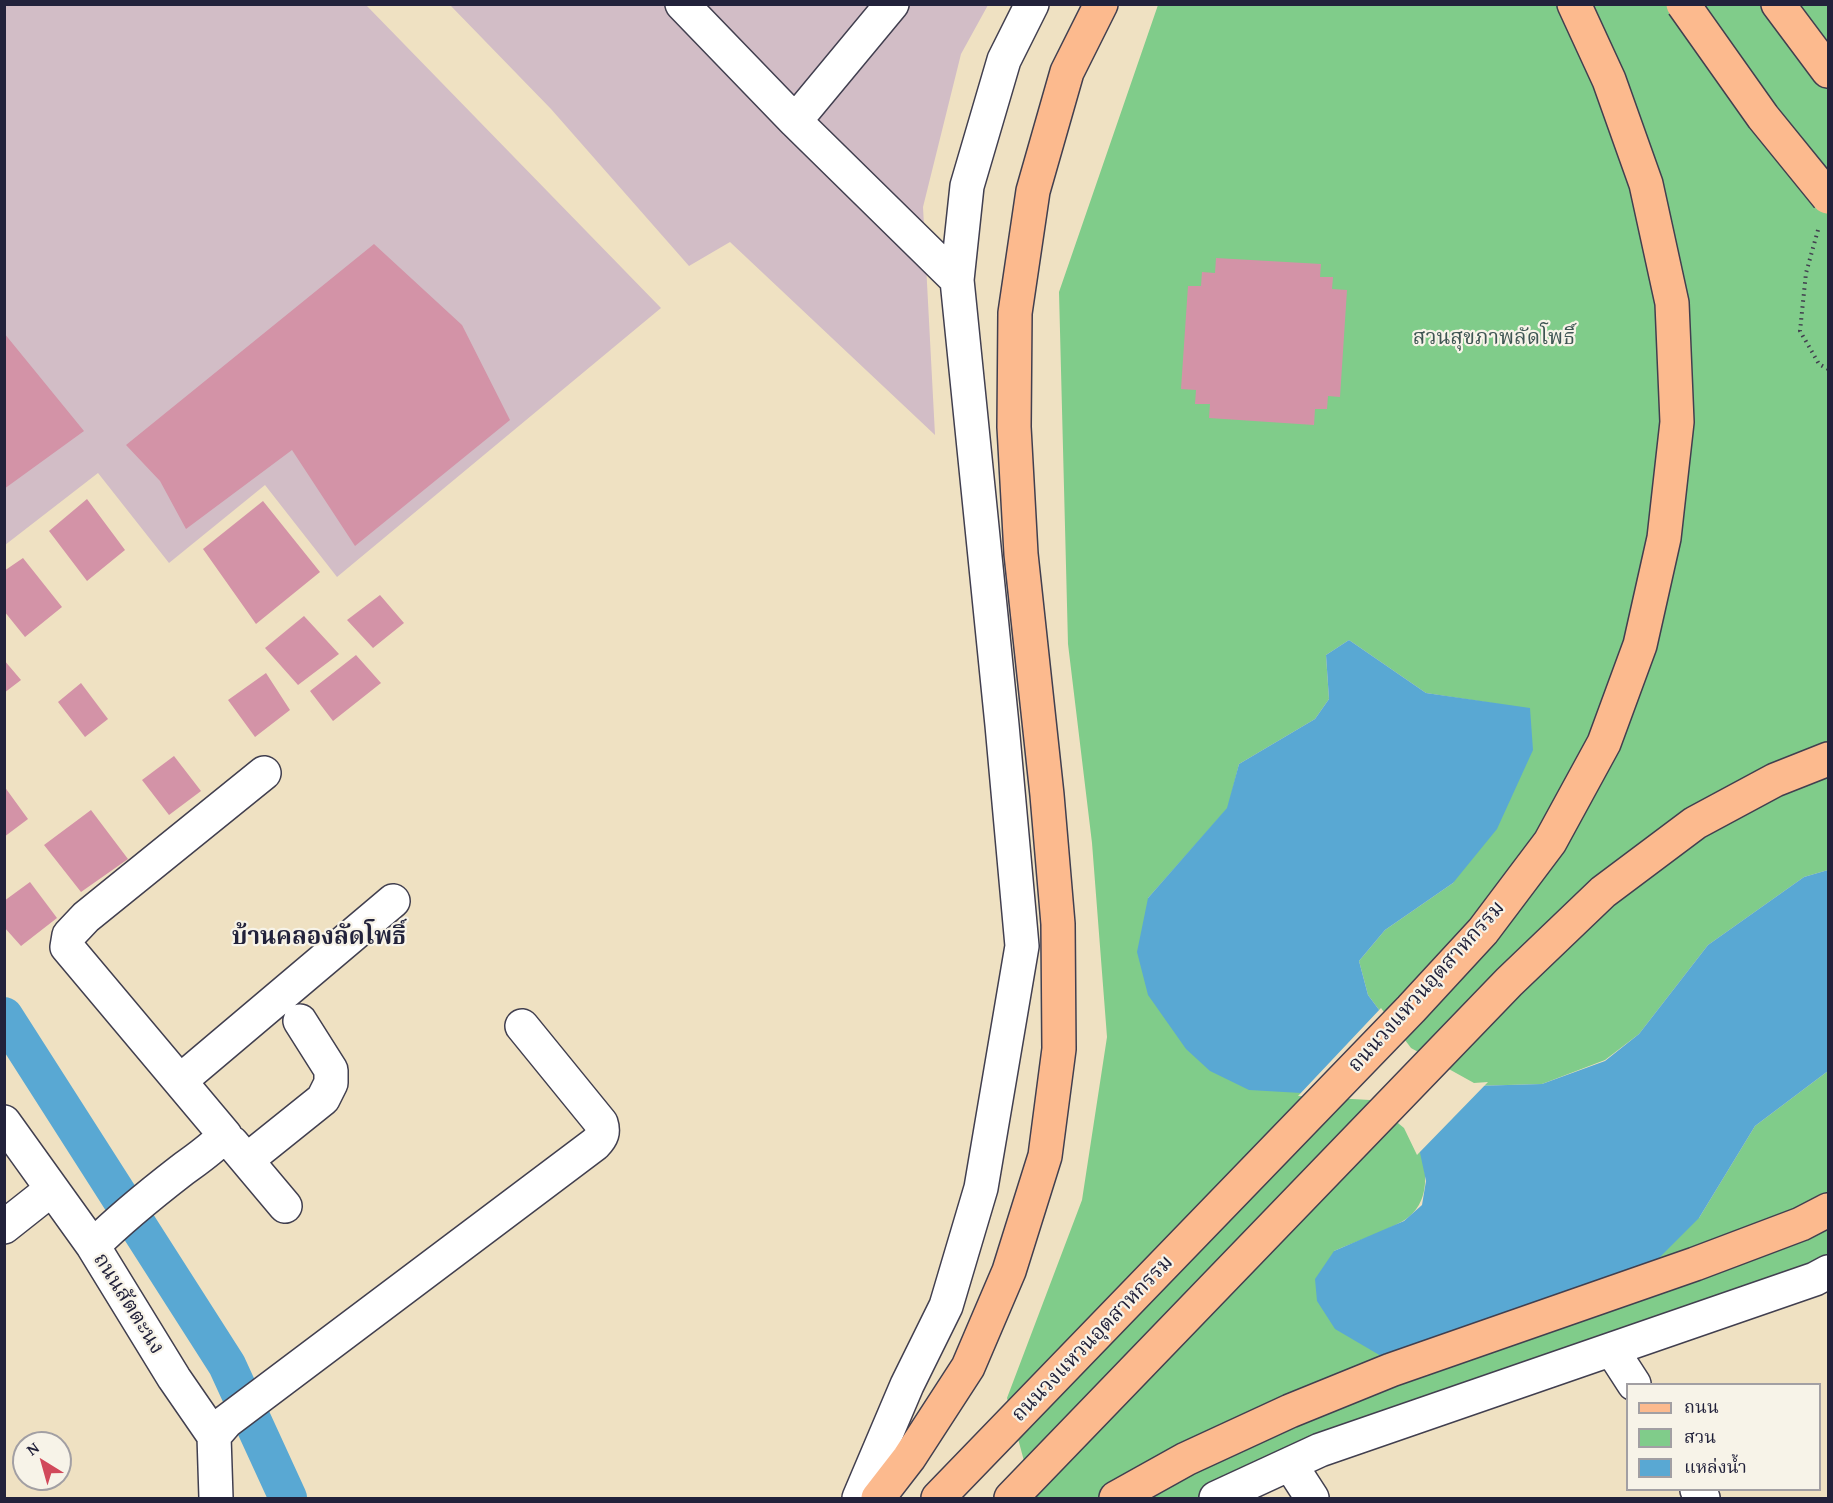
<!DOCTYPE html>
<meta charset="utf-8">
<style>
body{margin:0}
#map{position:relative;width:1833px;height:1503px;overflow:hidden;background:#efe1c2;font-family:"Gentium Book Plus","Noto Serif Thai",serif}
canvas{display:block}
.frame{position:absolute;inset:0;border:6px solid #22223b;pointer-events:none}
.legend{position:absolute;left:1626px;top:1383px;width:195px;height:108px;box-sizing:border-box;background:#f7f3e8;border:2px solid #a29fa3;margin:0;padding:8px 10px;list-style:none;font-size:18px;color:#22223b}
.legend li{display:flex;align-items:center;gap:12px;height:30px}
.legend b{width:30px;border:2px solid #a29fa3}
.north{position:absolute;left:12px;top:1431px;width:60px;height:60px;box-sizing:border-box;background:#f7f3e8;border:2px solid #a29fa3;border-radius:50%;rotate:323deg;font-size:16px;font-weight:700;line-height:24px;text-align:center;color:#22223b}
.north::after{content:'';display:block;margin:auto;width:21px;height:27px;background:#d1495b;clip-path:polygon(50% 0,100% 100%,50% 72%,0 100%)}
</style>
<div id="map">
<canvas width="1833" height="1503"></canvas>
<div class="frame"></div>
<ul class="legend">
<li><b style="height:8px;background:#fcba8e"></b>ถนน</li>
<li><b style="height:16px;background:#80cc8a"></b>สวน</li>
<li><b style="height:16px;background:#59a8d3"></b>แหล่งน้ำ</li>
</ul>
<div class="north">N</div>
</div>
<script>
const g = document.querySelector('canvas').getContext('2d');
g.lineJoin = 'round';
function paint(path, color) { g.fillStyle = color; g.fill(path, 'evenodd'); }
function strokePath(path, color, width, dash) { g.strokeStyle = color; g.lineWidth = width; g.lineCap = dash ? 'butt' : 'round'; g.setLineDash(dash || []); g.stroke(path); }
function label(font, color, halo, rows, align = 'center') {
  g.font = font + ' "Gentium Book Plus","Noto Serif Thai",serif'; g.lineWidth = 4.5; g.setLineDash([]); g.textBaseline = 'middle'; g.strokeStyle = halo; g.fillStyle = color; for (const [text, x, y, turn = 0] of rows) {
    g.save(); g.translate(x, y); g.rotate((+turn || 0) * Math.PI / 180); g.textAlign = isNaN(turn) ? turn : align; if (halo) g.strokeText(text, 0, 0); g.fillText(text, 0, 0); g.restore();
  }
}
const industrial = new Path2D(`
 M5,5H366L661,308L337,577L265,485L169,563L98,473L5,545Z
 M450,5H988L961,54L923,207L935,435L730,242L689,266L551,109Z`);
const green = new Path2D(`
 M1158,5H1828V870L1804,877L1708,945L1639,1034L1605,1060L1542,1084L1473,1086L1409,1050L1368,995L1359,961L1385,930L1453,883L1530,709L1426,693L1349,640L1326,655L1329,699L1315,719L1239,764L1228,808L1148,898L1371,1097C1382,1107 1398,1116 1407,1127C1428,1154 1436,1202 1403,1221C1382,1233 1357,1241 1334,1251L1699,1218L1755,1126L1828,1071V1272L1228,1498H1034L1007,1398L1082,1200L1107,1037L1092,843L1068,644L1059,292Z`);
const water = new Path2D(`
 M1349,640L1426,693L1530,708L1533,750L1497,829L1453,883L1385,930L1359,961L1368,995L1409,1050L1474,1086L1542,1084L1605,1061L1639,1034L1708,945L1804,877L1828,870V1071L1755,1126L1699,1218L1654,1263L1393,1363L1335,1329L1317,1301L1315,1279L1334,1251L1404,1221L1422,1205L1426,1181L1419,1148L1407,1127L1371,1097L1249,1090L1210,1071L1186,1049L1148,995L1137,952L1148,898L1227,808L1239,764L1315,719L1329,699L1326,655Z`);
const pier = new Path2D(`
 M1381,1008L1411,1048L1474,1083L1488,1082L1417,1155L1404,1128L1370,1100L1298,1096Z`);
const canal = new Path2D(`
 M4,1016L227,1365L288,1498`);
const building = new Path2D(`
 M374,244L462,325L510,420L355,546L292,450L186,529L160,481L126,445Z
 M1216,258L1321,264L1320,277H1333L1332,289L1347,290L1340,397L1328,396L1327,409H1315L1314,425L1209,418L1210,404H1195L1196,390L1181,389L1188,286H1201L1202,272L1215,273Z
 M4,333L84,431L4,489Z
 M87,499L125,550L87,581L49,531Z
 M263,501L320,572L256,624L203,549Z
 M23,558L62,607L25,637L4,611V571Z
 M380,595L404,623L373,648L347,620Z
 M304,616L339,654L298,685L265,648Z
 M356,655L381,683L333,721L310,691Z
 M4,660L21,680L4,693Z
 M266,673L290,710L255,737L228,700Z
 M81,683L108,719L85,737L58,702Z
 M174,756L201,791L169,815L142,780Z
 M4,786L28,819L4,837Z
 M91,810L128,859L81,892L44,845Z
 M30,882L57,918L21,946L4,927V901Z`);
const path = new Path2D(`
 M1818,230L1806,273L1800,331L1819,364L1828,369`);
const minor = new Path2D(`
 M682,4L795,121L957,280
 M795,121L892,4
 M180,1081L393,901
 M4,1122L93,1246L174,1378L214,1436L216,1498
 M232,1143L285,1206
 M247,1160L323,1099L331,1083V1070L300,1021
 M4,1227L52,1189
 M93,1246C120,1219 151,1194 182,1170C197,1159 212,1149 225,1135L67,947L69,935L86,917L264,773
 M1612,1350L1634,1384
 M214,1436L227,1421L595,1144C602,1137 604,1132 601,1123L522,1026
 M1290,1464L1312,1498
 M1697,1490L1703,1498
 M859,1498L907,1385L946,1306L981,1188L1022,946L1002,725L957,280L967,186L1004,60L1032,4
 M1216,1498L1320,1450L1815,1279L1828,1272`);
const major = new Path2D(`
 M1778,4L1828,71
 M878,1498L909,1458L968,1367L1009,1271L1045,1156L1059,1049L1058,924L1047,795L1021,554L1014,427L1015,313L1033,191L1067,72L1101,4
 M938,1498L1411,1009L1483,931L1550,842L1604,743L1640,645L1664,538L1677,422L1672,303L1646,184L1609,80L1574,4
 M1011,1498L1509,982L1603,892L1695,823L1775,780L1828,759
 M1116,1498L1186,1459L1290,1411L1391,1370L1695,1264L1801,1224L1828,1210`);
const majorBridge = new Path2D(`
 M1683,4L1763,117L1828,197`);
const parkNames = [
 ["สวนสุขภาพลัดโพธิ์",1494,339]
];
const streetNames = [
 ["ถนนวงแหวนอุตสาหกรรม",1427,987,-48],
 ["ถนนสัตตะนง",128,1304,58],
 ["ถนนวงแหวนอุตสาหกรรม",1093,1339,-46]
];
const quarterNames = [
 ["บ้านคลองลัดโพธิ์",319,938]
];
paint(industrial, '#d2bdc6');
paint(green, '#80cc8a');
paint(water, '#59a8d3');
paint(pier, '#efe1c2');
strokePath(canal, '#59a8d3', 38);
paint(building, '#d393a7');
strokePath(minor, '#413f4f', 36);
strokePath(major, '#413f4f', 36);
strokePath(path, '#413f4f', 4, [1.5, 4.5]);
strokePath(minor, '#fff', 33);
strokePath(major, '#fcba8e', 33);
strokePath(majorBridge, '#413f4f', 36, []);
strokePath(majorBridge, '#fcba8e', 33);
label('21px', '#3e5553', '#f7f3e8', parkNames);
label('21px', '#22223b', '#f7f3e8', streetNames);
label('bold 24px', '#22223b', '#f7f3e8', quarterNames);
</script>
